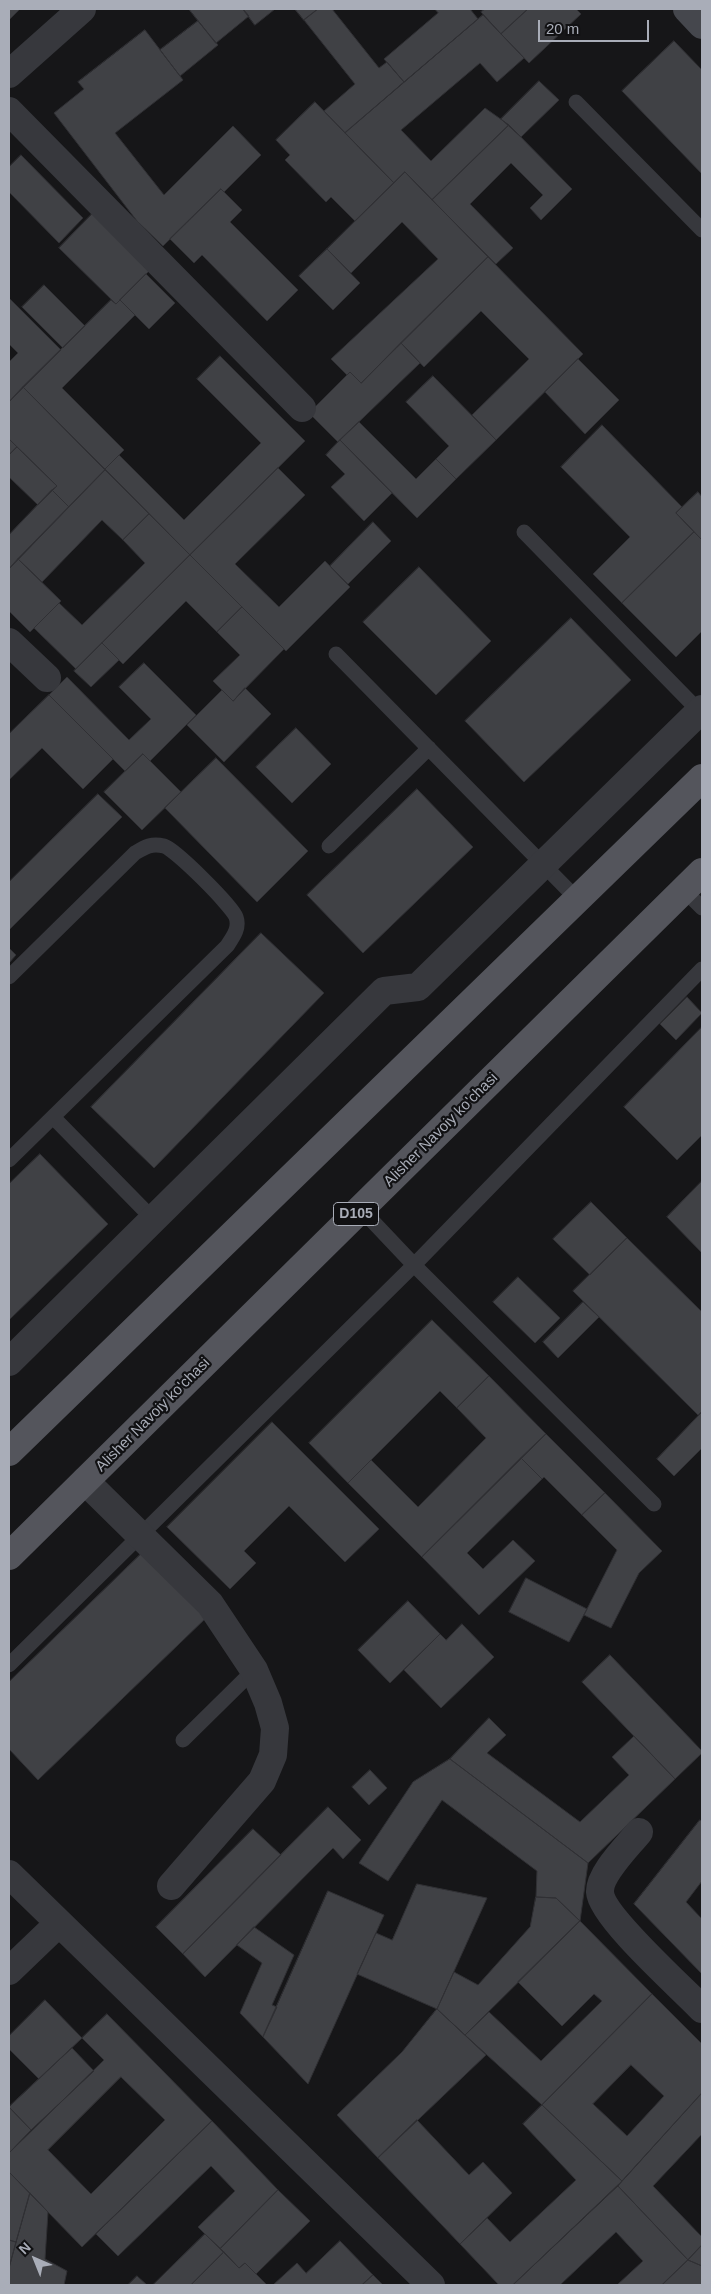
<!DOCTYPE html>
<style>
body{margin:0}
#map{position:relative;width:711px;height:2294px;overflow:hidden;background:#161618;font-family:Helvetica,sans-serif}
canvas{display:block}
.frame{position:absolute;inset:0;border:10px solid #a9adb8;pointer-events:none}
.north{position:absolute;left:10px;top:2234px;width:50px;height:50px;-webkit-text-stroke:4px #111113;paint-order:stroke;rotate:316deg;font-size:14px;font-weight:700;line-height:20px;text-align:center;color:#a9adb8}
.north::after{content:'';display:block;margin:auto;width:18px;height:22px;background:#a9adb8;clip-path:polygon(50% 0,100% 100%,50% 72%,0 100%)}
.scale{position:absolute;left:538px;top:20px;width:111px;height:22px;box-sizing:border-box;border:2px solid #a9adb8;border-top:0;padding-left:6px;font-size:15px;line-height:18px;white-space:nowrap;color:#a9adb8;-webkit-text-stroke:4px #111113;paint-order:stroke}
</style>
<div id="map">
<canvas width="711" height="2294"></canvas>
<div class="frame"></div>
<div class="north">N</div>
<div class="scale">20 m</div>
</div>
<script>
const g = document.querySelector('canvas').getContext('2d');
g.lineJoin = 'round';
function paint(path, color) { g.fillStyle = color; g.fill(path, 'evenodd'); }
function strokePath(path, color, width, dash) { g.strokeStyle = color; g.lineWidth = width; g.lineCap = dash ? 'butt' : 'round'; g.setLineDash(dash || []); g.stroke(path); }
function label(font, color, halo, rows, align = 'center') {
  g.font = font + ' Helvetica,sans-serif'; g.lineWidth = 4.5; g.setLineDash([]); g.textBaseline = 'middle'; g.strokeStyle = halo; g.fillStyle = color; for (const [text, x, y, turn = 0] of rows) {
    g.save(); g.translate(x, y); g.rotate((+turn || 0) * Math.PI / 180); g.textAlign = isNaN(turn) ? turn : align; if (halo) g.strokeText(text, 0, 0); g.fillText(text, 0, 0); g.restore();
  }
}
const building = new Path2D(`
 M9,9H20L9,20Z
 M189,9H243L249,16L216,43Z
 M243,9H275L255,25Z
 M295,9H318L304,20Z
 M318,9H332L379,68L387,62L404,82L345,133L324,111L355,84L304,20Z
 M435,9H470L478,19L404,82L384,59L438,13Z
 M485,9H528L501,34L481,12Z
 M528,9H576L581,14L529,63L501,34Z
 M483,15L524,58L497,82L480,63L401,130L431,161L485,108L509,125L432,200L405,172L394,183L345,133Z
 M198,21L218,45L180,76L160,50Z
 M145,30L183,80L115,133L164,195L233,126L261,155L224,192L221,189L163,246L137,221L54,113L84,89L78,82Z
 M674,41L702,70V174L622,91Z
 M539,81L559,100L521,137L501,119Z
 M315,102L394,183L355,221L331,197L326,202L285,160L290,155L276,140Z
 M509,125L572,189L541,220L530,208L543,195L511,163L470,204L513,248L496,264L432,200Z
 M21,155L83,218L59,243L9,192V167Z
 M405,172L488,257L361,383L350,372L347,375L331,359L438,259L402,222L351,273L327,249Z
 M221,189L242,210L230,222L298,290L267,321L202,255L194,263L170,239Z
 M92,214L149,271L116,304L59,248Z
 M327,249L360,283L333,310L299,276Z
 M488,257L583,354L496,440L472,415L529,359L481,311L424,367L401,343Z
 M146,274L175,303L149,329L120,300Z
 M44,285L85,326L63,348L22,307Z
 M9,298L61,350L9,402V362L18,353L9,344Z
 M111,300L116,304L120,300L135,315L62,388L124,450L105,469L23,387Z
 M401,343L420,363L338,442L309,413L350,372L361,383Z
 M220,356L305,441L190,555L105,469L119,455L184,520L261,443L197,379Z
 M578,359L619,400L585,434L545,392Z
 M433,376L496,440L456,479L436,459L449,446L406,402Z
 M23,387L105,470L69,507L52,490L57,486L9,439V402Z
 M359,422L416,479L436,459L456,479L417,518L340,440Z
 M602,425L682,507L676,513L694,532L622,603L593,574L630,537L561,467Z
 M9,439L17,447L9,455Z
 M340,440L392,493L364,521L331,487L345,474L326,455Z
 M17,447L57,486L38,505L9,477V455Z
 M278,468L305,495L235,564L279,607L325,561L350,587L286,651L190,555Z
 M105,470L149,514L123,540L102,520L42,582L18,559Z
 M52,490L69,507L9,569V535Z
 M698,492L702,497V540L676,513Z
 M149,514L190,555L76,669L34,628L59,603L82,625L145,563L123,540Z
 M373,522L391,541L348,584L330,566Z
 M694,532L702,540V631L676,657L622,603Z
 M190,555L242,607L217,632L186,601L123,664L102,643Z
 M18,559L61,601L30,632L9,611V569Z
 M419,567L491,641L436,695L363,622Z
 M242,607L284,649L233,701L213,681L240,655L217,632Z
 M571,618L631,680L524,782L465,721Z
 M102,643L119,660L91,687L74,671Z
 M144,663L196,715L150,761L143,754L125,771L49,695L67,677L129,740L151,719L119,687Z
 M245,688L271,714L224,762L187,725L222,690L233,701Z
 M49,695L113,759L83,789L42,748L9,780V734Z
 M296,728L331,764L292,803L256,767Z
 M143,754L181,792L142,830L104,792Z
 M216,758L308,851L257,902L165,808Z
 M417,789L473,847L363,953L307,895Z
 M98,794L122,817L9,930V882Z
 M261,933L324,993L154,1168L91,1107Z
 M9,948L16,955L9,963Z
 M687,997L702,1013L676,1040L660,1024Z
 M702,1027V1135L677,1160L624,1107Z
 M40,1154L108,1224L9,1320V1184Z
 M702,1181V1253L667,1217Z
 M591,1202L627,1238L590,1275L553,1239Z
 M627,1238L702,1312V1411L698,1415L573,1291Z
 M518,1277L560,1318L535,1343L493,1302Z
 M583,1302L599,1317L558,1358L543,1342Z
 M432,1320L489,1376L457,1408L440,1391L348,1483L309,1443Z
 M489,1376L546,1434L422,1557L348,1483L371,1460L418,1507L486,1438L457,1408Z
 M702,1412V1448L674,1476L657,1459Z
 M272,1422L379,1529L345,1562L289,1506L244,1551L256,1563L230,1589L167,1527Z
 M546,1434L605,1493L582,1515L544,1477L542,1479L521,1458Z
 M521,1458L542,1479L467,1553L483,1569L513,1540L535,1561L479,1615L422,1557Z
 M605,1493L662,1551L639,1573L611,1628L584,1615L617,1550L582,1515Z
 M143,1552L207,1617L38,1780L9,1749V1682Z
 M526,1578L587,1609L569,1642L509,1612Z
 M408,1601L440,1634L390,1683L358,1650Z
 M462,1624L494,1657L441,1708L404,1670L440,1634L446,1640Z
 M610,1655L702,1751V1753L675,1779L582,1682Z
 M489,1718L506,1735L487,1753L580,1822L629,1775L612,1757L634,1736L675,1779L588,1863L450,1759Z
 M450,1759L588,1863L580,1921L556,1898L536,1897L537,1871L442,1800L388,1881L359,1863L413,1782Z
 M370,1770L387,1788L369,1805L352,1787Z
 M328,1807L361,1840L343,1859L333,1848L205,1977L183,1954Z
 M700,1820L702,1822V1881L686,1902L702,1919V1974L634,1904Z
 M253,1829L281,1855L183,1954L156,1927Z
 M417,1884L487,1898L437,2009L357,1974L376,1933L392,1940Z
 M328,1891L384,1915L308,2084L263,2037Z
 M536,1897L556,1898L580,1921L465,2035L437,2009L454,1972L478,1985L530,1927Z
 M580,1921L652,1994L542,2105L465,2035L489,2012L541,2061L602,2001L594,1994L562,2026L518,1982Z
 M254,1927L294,1955L272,2005L277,2007L263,2037L240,2013L262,1963L237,1945Z
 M652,1994L702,2044V2093L622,2181L542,2105ZM631,2065L664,2096L627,2136L593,2104Z
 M45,2000L82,2038L39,2079L9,2049V2036Z
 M437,2009L486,2055L378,2158L337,2115L402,2052Z
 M107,2014L212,2121L82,2247L9,2172V2153L104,2060L82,2038ZM121,2077L165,2120L91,2194L48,2150Z
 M72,2048L94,2071L31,2130L9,2107Z
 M702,2093V2134L653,2186L702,2237V2245L688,2260L618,2186Z
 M542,2105L622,2181L513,2285H499L460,2244L487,2218L510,2242L576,2180L523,2124Z
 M9,2107L31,2130L9,2153Z
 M417,2120L469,2175L483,2162L512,2193L460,2244L378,2158Z
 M212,2121L278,2190L220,2249L198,2227L235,2191L211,2166L118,2256L96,2234Z
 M9,2172L30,2193L16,2242L9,2240Z
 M618,2186L688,2260L662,2285H617L643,2261L616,2232L560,2285H513Z
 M278,2190L310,2221L256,2274L245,2263L239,2268L220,2249Z
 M30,2193L48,2212L45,2259L67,2271L64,2285H9V2268Z
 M205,2234L224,2252L191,2285H153Z
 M9,2240L16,2242L9,2268Z
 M340,2241L373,2275L362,2285H273L297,2263L306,2273Z
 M702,2245V2266L688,2260Z
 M224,2252L239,2268L245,2263L267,2285H191Z
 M688,2260L702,2266V2285H662Z
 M373,2275L383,2285H362Z
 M137,2276L147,2285H128Z`);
const lane = new Path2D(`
 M576,102L702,230
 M524,532L702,714
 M336,654L577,899
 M329,846L429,748
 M684,890L702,908
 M9,977L135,853C145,847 151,843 164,846C175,849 232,906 236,917C240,928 233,937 227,946L9,1160
 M53,1117L153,1219
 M361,1209L414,1265L654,1504
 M9,1665L414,1265L702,969
 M183,1740L254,1670`);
const street = new Path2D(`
 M9,74L82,9
 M9,111L302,408
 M9,642L47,678
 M9,1362L384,991L418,987L702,709
 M85,1481L210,1604L254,1670L268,1703L275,1728L273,1755L262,1781L171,1886
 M639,1832C628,1846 599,1874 600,1892C601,1916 682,1988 702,2009
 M9,1874L431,2285
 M9,1971L59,1923`);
const secondary = new Path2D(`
 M687,9L702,25`);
const primary = new Path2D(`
 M9,1452L702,778
 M9,1556L702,872`);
const shields = [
 [356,1214,45]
];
const shieldNames = [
 ["D105",356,1214]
];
const streetNames = [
 ["Alisher Navoiy ko'chasi",441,1130,-45],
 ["Alisher Navoiy ko'chasi",153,1415,-45]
];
paint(building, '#404145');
strokePath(building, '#303034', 1);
strokePath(lane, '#37383d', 15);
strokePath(street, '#37383d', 28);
strokePath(secondary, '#45474d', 28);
strokePath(primary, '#54555c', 28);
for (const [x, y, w] of shields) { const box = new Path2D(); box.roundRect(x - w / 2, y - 11.5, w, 23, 4); g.fillStyle = '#111113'; g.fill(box); strokePath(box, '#a9adb8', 1); }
label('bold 14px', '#a9adb8', null, shieldNames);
label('15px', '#a9adb8', '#111113', streetNames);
</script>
